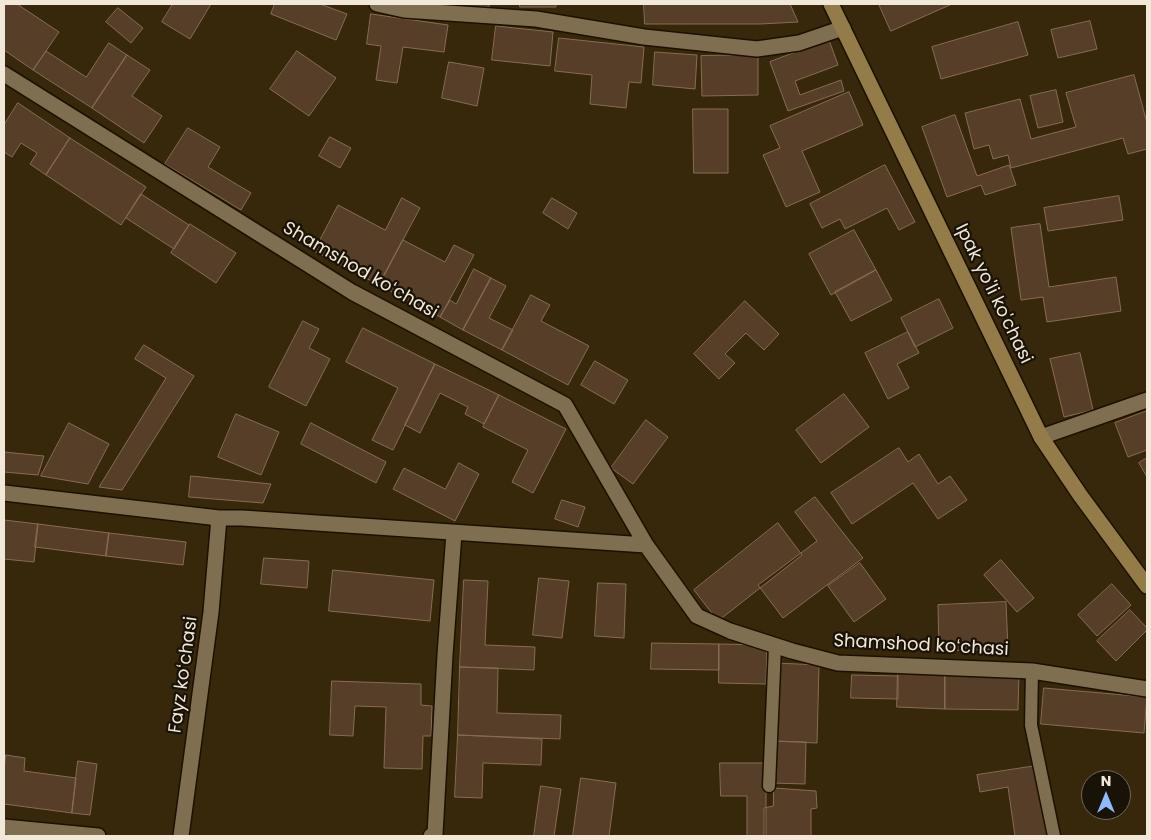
<!DOCTYPE html>
<meta charset="utf-8">
<style>
body{margin:0}
#map{position:relative;width:1151px;height:840px;overflow:hidden;background:#38280b;font-family:Poppins,sans-serif}
canvas{display:block}
.frame{position:absolute;inset:0;border:5px solid #f2e8d8;pointer-events:none}
.north{position:absolute;left:1081px;top:770px;width:50px;height:50px;box-sizing:border-box;background:#191207;border:1px solid #70685b;border-radius:50%;rotate:0deg;font-size:14px;font-weight:700;line-height:20px;text-align:center;color:#f2e8d8}
.north::after{content:'';display:block;margin:auto;width:18px;height:22px;background:#8fb8fd;clip-path:polygon(50% 0,100% 100%,50% 72%,0 100%)}
</style>
<div id="map">
<canvas width="1151" height="840"></canvas>
<div class="frame"></div>
<div class="north">N</div>
</div>
<script>
const g = document.querySelector('canvas').getContext('2d');
g.lineJoin = 'round';
function paint(path, color) { g.fillStyle = color; g.fill(path, 'evenodd'); }
function strokePath(path, color, width, dash) { g.strokeStyle = color; g.lineWidth = width; g.lineCap = dash ? 'butt' : 'round'; g.setLineDash(dash || []); g.stroke(path); }
function label(font, color, halo, rows, align = 'center') {
  g.font = font + ' Poppins,sans-serif'; g.lineWidth = 4.5; g.setLineDash([]); g.textBaseline = 'middle'; g.strokeStyle = halo; g.fillStyle = color; for (const [text, x, y, turn = 0] of rows) {
    g.save(); g.translate(x, y); g.rotate((+turn || 0) * Math.PI / 180); g.textAlign = isNaN(turn) ? turn : align; if (halo) g.strokeText(text, 0, 0); g.fillText(text, 0, 0); g.restore();
  }
}
const building = new Path2D(`
 M4,4H17L59,32L33,70L4,50Z
 M173,4H211L190,39L162,22Z
 M275,4H320L347,14L336,40L271,14Z
 M425,4H489V7L425,6Z
 M520,4H556V7H520Z
 M644,4H790L798,22L760,24H645Z
 M879,4H952L891,31Z
 M118,8L143,28L131,43L106,22Z
 M371,14L448,25L444,52L403,47L397,83L376,80L381,46L367,44Z
 M1090,21L1097,49L1058,58L1051,30Z
 M1018,22L1028,55L941,79L932,47Z
 M496,26L553,32L550,66L492,60Z
 M559,38L644,47L641,83L629,82L626,108L590,104L592,75L555,71Z
 M829,40L838,65L795,81L800,95L841,80L844,91L788,111L770,62Z
 M109,43L127,55L92,108L33,70L46,51L86,77Z
 M297,51L336,78L309,116L270,89Z
 M655,52L697,55L695,89L653,85Z
 M127,55L150,70L132,96L162,116L144,143L92,108Z
 M758,55V95L702,96L701,56Z
 M449,62L484,68L477,106L442,98Z
 M1134,75L1147,123V149L1128,154L1123,138L1011,168L1008,155L993,159L989,145L974,149L965,113L1020,99L1031,139L1076,127L1066,93Z
 M1056,90L1063,122L1038,128L1030,96Z
 M849,92L863,125L802,151L820,192L786,207L763,155L780,148L770,126Z
 M18,103L70,138L46,175L30,164L37,153L21,143L12,157L4,152V125Z
 M693,109H728V173H694Z
 M955,115L977,176L1009,165L1016,185L985,195L981,185L947,197L922,127Z
 M188,128L220,147L208,167L251,193L241,210L165,164Z
 M330,137L351,148L340,168L319,156Z
 M70,138L146,187L121,225L46,175Z
 M885,165L915,222L899,230L887,208L845,229L840,219L822,228L810,204Z
 M141,194L189,225L174,249L126,218Z
 M1119,196L1123,220L1048,231L1044,208Z
 M402,198L420,208L379,285L314,251L338,205L385,230Z
 M552,198L577,213L568,229L543,213Z
 M190,224L236,253L216,283L171,253Z
 M1040,224L1049,287L1116,277L1121,311L1047,322L1043,297L1021,300L1011,228Z
 M854,230L876,270L831,295L809,254Z
 M403,240L445,262L454,245L474,255L440,317L379,285Z
 M474,269L491,278L463,330L440,317L450,300L456,304Z
 M876,270L892,300L851,321L835,292Z
 M491,278L506,286L489,318L513,330L502,350L463,330Z
 M531,295L550,305L541,321L589,346L568,385L502,350Z
 M939,299L953,328L915,347L901,318Z
 M745,301L779,334L764,350L746,333L725,354L735,363L719,379L694,354Z
 M303,321L319,329L309,348L330,359L306,406L269,387Z
 M363,328L435,364L393,450L372,440L398,388L346,362Z
 M908,332L919,353L897,364L909,388L888,399L865,353Z
 M144,345L194,376L122,490L99,487L166,378L135,359Z
 M1080,353L1093,410L1064,417L1050,359Z
 M595,361L628,380L614,404L581,385Z
 M435,364L499,395L484,424L465,414L468,407L440,393L420,433L405,425Z
 M844,394L869,427L821,463L796,430Z
 M499,395L566,429L533,493L512,482L528,450L483,427Z
 M1147,411V450L1128,457L1115,423Z
 M236,414L279,432L261,475L218,457Z
 M646,420L668,437L633,484L611,468Z
 M69,423L109,444L88,484L41,476Z
 M311,423L386,462L376,483L301,444Z
 M899,448L908,462L919,454L938,484L950,476L967,500L938,519L913,483L852,524L831,493Z
 M4,452L44,456L38,475L4,472Z
 M1147,458V477L1139,463Z
 M459,463L479,474L455,521L393,489L404,468L445,489Z
 M191,476L271,484L263,503L189,497Z
 M815,497L863,558L783,618L758,585L817,541L795,512Z
 M562,500L585,507L578,527L555,519Z
 M4,520L38,524L34,562L4,559Z
 M778,523L802,555L718,621L694,590Z
 M38,524L109,533L106,556L35,547Z
 M109,533L186,542L183,565L106,556Z
 M264,558L309,561L307,588L261,584Z
 M1001,560L1034,598L1017,612L984,575Z
 M860,563L886,599L854,622L828,586Z
 M333,570L434,580L430,621L329,611Z
 M539,578L569,581L562,638L533,635Z
 M464,580L488,581L485,645L535,647L534,670L460,667Z
 M598,583L626,584L624,638L595,636Z
 M1112,584L1131,605L1097,636L1078,615Z
 M1006,602L1008,649L939,651L938,605Z
 M1130,610L1147,628V630L1116,661L1097,641Z
 M652,643L719,644V670L651,669Z
 M719,644L767,645L766,684L719,683Z
 M776,663L819,665L817,743L773,741Z
 M460,667L498,668L497,713L561,715L560,739L458,735Z
 M898,669L945,671V709L897,707Z
 M945,671L1019,672L1018,710L945,709Z
 M852,675L898,676V699L851,698Z
 M332,681L421,684V705L432,706L431,736H423L422,769L384,768L386,707L355,706L353,736L330,735Z
 M1044,688L1147,697L1144,733L1041,724Z
 M458,735L542,739L541,765L483,763L482,798L455,797Z
 M773,741L806,742L805,784L772,783Z
 M6,755L25,758L24,771L76,778L72,813L4,804V771Z
 M78,761L97,764L90,815L72,813Z
 M720,763H766V836H747V796H721Z
 M1036,766L1047,836H1015L1008,787L980,792L977,775Z
 M581,778L616,783L609,836H573Z
 M541,786L561,789L554,836H534Z
 M774,788L816,791L817,808L811,809V836H764V808L773,806Z`);
const lane = new Path2D(`
 M1032,671L1031,725L1054,836
 M769,786L775,646`);
const street = new Path2D(`
 M377,4L404,10L536,19L644,37L757,49L799,43L843,28
 M4,74L352,292L565,405L646,545
 M1041,437L1147,400
 M4,493L219,518H242L646,545L697,616L730,631L792,651L838,663L1032,671L1147,689
 M4,827L98,836
 M181,836L211,612L219,518
 M431,836L435,834L445,655L454,533`);
const secondary = new Path2D(`
 M831,4L1041,437L1080,495L1147,586`);
const streetNames = [
 ["Shamshod koʻchasi",360,271,30],
 ["Ipak yo'li ko'chasi",993,294,64],
 ["Shamshod koʻchasi",921,646,3],
 ["Fayz koʻchasi",184,675,-82]
];
paint(building, '#573e28');
strokePath(building, '#876c54', 1);
strokePath(lane, '#1c1100', 15);
strokePath(street, '#1c1100', 18);
strokePath(secondary, '#1c1100', 18);
strokePath(lane, '#806e50', 12);
strokePath(street, '#806e50', 15);
strokePath(secondary, '#947c49', 15);
label('18px', '#f2e8d8', '#191207', streetNames);
</script>
